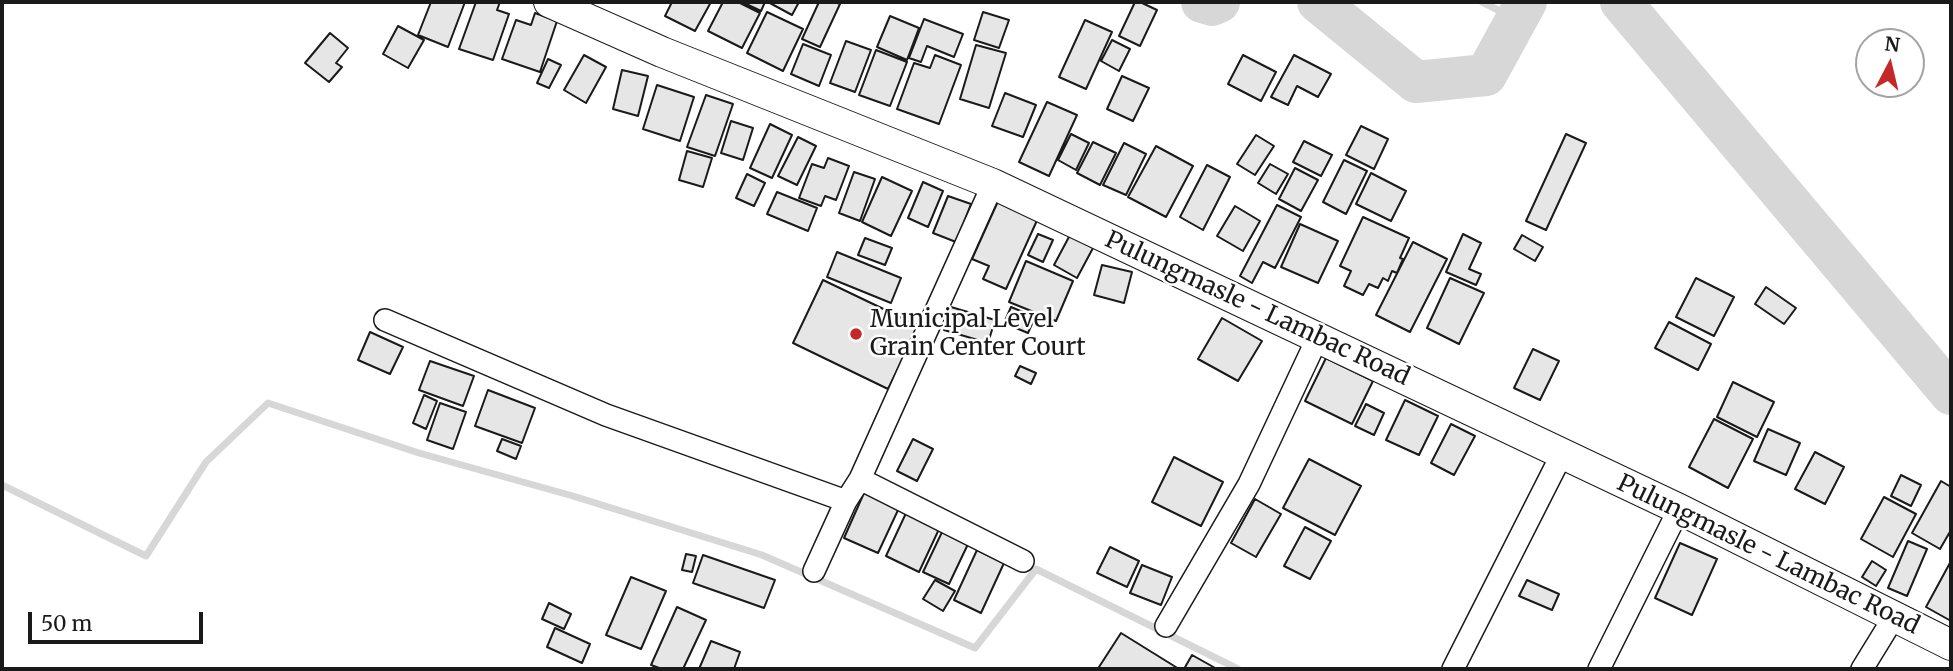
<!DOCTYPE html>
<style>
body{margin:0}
#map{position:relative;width:1953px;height:671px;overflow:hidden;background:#fff;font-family:Merriweather,serif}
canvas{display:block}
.frame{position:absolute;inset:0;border:4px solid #1a1a1a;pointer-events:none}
.north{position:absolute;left:1855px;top:28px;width:70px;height:70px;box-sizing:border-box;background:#fff;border:2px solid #a3a3a3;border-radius:50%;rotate:7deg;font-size:19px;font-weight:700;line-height:28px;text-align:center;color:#1a1a1a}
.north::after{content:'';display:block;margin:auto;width:24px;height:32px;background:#c62828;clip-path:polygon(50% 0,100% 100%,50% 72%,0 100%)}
.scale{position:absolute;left:28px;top:612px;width:175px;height:32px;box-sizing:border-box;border:4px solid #1a1a1a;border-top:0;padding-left:9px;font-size:21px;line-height:24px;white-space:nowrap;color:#1a1a1a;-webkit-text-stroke:5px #fff;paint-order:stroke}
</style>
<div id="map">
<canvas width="1953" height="671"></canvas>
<div class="frame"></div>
<div class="north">N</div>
<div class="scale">50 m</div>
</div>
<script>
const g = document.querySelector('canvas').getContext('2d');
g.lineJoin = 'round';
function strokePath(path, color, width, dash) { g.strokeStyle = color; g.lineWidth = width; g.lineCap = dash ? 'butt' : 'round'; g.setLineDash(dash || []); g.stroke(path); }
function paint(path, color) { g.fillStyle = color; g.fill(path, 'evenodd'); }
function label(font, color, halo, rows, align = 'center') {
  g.font = font + ' Merriweather,serif'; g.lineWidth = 5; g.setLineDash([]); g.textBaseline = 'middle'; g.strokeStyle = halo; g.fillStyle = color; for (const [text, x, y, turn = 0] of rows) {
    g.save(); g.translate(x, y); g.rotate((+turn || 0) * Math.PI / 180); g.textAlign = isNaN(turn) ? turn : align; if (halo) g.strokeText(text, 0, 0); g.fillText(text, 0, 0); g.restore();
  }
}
const stream = new Path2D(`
 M1482,2L1516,19
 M2,485L146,556L206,462L268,403L419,453L573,496L762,555L975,648L1036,569L1238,669`);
const river = new Path2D(`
 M1202,2L1212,5L1219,2
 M1318,2L1416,82L1486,75L1526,2
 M1621,2L1951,394`);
const building = new Path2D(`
 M431,2H465L448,47L418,35Z
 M476,2H500L497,10L509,14L493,60L459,49Z
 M672,2H711L695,31L665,16Z
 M723,2H738L760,13L742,48L708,31Z
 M742,2H765L761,11Z
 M768,2H799L792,15Z
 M819,2H834L840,4L820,47L802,39Z
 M1135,2H1140L1157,10L1140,46L1119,36Z
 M767,12L803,29L783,71L747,53Z
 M983,12L1009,20L999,48L974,40Z
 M535,13L557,21L540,72L502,59L516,20L531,25Z
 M890,16L919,28L907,60L877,47Z
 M924,19L963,34L954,57L927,46L921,62L909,58Z
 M1085,20L1112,32L1086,89L1059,77Z
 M398,26L424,40L408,68L383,54Z
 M330,33L348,48L336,63L342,67L329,82L305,63Z
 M1112,40L1130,49L1119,71L1101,61Z
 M846,41L871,50L855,92L830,83Z
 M803,44L831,55L819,86L791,74Z
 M976,45L1006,53L989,108L960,99Z
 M876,50L907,62L890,106L859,95Z
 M584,55L606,67L586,103L564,90Z
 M935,55L961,65L939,124L897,109L914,63L930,68Z
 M1243,55L1276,72L1261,101L1228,84Z
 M1294,55L1331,74L1318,97L1297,86L1288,105L1271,97Z
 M548,59L561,65L549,88L537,83Z
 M622,70L648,76L638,116L613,109Z
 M1122,76L1149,88L1133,121L1107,109Z
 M657,85L694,97L680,141L643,129Z
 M1005,93L1036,105L1023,137L992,126Z
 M706,95L733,104L715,156L687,147Z
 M1047,102L1077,115L1049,176L1019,162Z
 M731,121L753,128L743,160L721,153Z
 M770,124L792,135L772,178L750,168Z
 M1361,126L1388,139L1374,169L1346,155Z
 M1071,134L1089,143L1076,170L1058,160Z
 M1566,134L1586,143L1546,230L1526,221Z
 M1256,135L1274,146L1255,175L1237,164Z
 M798,137L816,146L797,185L778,176Z
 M1304,141L1332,155L1321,176L1293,162Z
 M1093,142L1116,153L1100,185L1077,173Z
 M1124,143L1146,154L1126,195L1103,185Z
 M1156,146L1193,166L1166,217L1128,197Z
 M687,151L712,158L703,187L679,180Z
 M828,158L849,166L836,200L825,196L821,206L799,198L812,164L824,168Z
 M1344,160L1367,171L1346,214L1323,202Z
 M1270,164L1288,174L1276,194L1258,183Z
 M1207,165L1230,177L1203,230L1180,217Z
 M1295,168L1318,180L1301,211L1279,199Z
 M854,172L875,179L860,221L839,213Z
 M1371,173L1406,191L1391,221L1356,204Z
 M747,174L765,183L754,206L736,198Z
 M882,177L912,191L891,236L862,222Z
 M923,182L943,191L928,227L908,218Z
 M777,192L817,208L808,231L767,214Z
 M948,196L971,204L956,242L933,233Z
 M999,199L1039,216L1006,289L983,279L989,266L972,259Z
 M1277,205L1301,217L1275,268L1263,262L1252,283L1240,276Z
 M1235,206L1260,221L1243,251L1217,236Z
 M1363,217L1409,238L1400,258L1403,259L1397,273L1392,271L1388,281L1383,278L1378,288L1369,284L1363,295L1344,286L1351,271L1340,266Z
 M1300,224L1338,241L1318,283L1281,267Z
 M1038,234L1053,240L1043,262L1028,255Z
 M1463,234L1481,243L1469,269L1481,274L1476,285L1446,272Z
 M1070,235L1093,248L1077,278L1054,265Z
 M1522,235L1543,247L1535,261L1514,249Z
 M865,238L892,248L885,265L858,255Z
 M1413,242L1447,259L1410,332L1376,315Z
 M837,252L901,278L891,303L827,277Z
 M1026,261L1073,281L1056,321L1009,302Z
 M1102,265L1132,272L1124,303L1094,295Z
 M1450,278L1484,293L1459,344L1427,328Z
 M1696,278L1734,297L1714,336L1676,317Z
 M823,280L919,326L888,389L793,343Z
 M1766,287L1796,308L1784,324L1755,304Z
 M951,307L995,320L988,343L944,330Z
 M1011,307L1035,317L1028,333L1004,323Z
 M1222,318L1262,341L1238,381L1198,359Z
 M1669,322L1711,344L1698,370L1655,348Z
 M370,332L403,347L390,374L358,360Z
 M1533,349L1559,361L1540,400L1514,388Z
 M1326,358L1373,381L1352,424L1305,401Z
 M430,361L474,376L463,406L419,390Z
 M1020,366L1036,373L1031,384L1015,376Z
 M1733,382L1774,402L1757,437L1717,417Z
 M488,390L535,408L522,443L475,426Z
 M424,395L437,401L426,429L413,423Z
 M1405,400L1438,416L1419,455L1386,440Z
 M440,403L466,412L453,449L427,440Z
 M1366,404L1384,413L1374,435L1355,426Z
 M1714,419L1753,439L1728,488L1689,467Z
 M1451,424L1475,436L1454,475L1431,463Z
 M1768,429L1800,443L1786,475L1754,461Z
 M502,439L521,446L516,459L497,451Z
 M913,439L933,449L917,481L897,471Z
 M1815,452L1844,467L1825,504L1795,489Z
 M1174,457L1223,482L1201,526L1152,502Z
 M1309,459L1361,486L1335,535L1283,508Z
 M1901,475L1921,485L1911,506L1891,496Z
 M1941,481L1951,487V530L1940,549L1912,533Z
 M864,493L899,508L878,553L844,538Z
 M1884,497L1916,514L1893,557L1861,539Z
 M1255,499L1281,514L1256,557L1231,543Z
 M907,511L940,527L919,572L886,556Z
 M1305,527L1331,541L1310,579L1284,566Z
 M943,530L969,542L949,584L923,572Z
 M1908,541L1927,549L1907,596L1888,588Z
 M1680,543L1717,559L1692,615L1655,598Z
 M1110,547L1139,561L1127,587L1097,573Z
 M977,550L1004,563L981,613L954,600Z
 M686,554L696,556L692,572L682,570Z
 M703,555L775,580L764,608L693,583Z
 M1872,561L1886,570L1876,586L1862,577Z
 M1951,561V621L1926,607Z
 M1142,565L1172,577L1161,605L1130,593Z
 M631,577L666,591L641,649L606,635Z
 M935,580L955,591L943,611L923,599Z
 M1527,580L1559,594L1552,610L1519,596Z
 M549,603L571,614L564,629L542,619Z
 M677,607L706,620L683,669H662L651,665Z
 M555,628L590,644L582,663L547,647Z
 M1121,633L1179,669H1102L1099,667Z
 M711,641L740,652L734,669H699Z
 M1192,655L1217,669H1184Z`);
const street = new Path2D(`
 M385,320L606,415L846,501
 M860,479L1023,561
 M814,571L846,501L860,479L993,184
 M1166,626L1249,484L1318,337
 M1453,669L1562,454
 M1599,669L1679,509
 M1862,669L1894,617`);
const secondary = new Path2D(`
 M549,2L662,52L993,184L1679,509L1951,645`);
const markers = [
 [856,334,7,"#c62828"]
];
const streetNames = [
 ["Pulungmasle - Lambac Road",1257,309,25],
 ["Pulungmasle - Lambac Road",1768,555,26]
];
const poiNames = [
 ["Municipal Level",870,320],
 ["Grain Center Court",870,348]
];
strokePath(stream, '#d7d7d7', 7);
strokePath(river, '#d7d7d7', 42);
paint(building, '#e6e6e6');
strokePath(building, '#1a1a1a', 2);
strokePath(street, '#1a1a1a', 24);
strokePath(secondary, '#1a1a1a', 32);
strokePath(street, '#fff', 21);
strokePath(secondary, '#fff', 30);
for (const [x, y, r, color] of markers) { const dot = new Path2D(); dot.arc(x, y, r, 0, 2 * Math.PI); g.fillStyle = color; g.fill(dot); strokePath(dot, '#fff', 2.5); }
label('24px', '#1a1a1a', '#fff', streetNames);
label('24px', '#1a1a1a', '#fff', poiNames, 'left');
</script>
